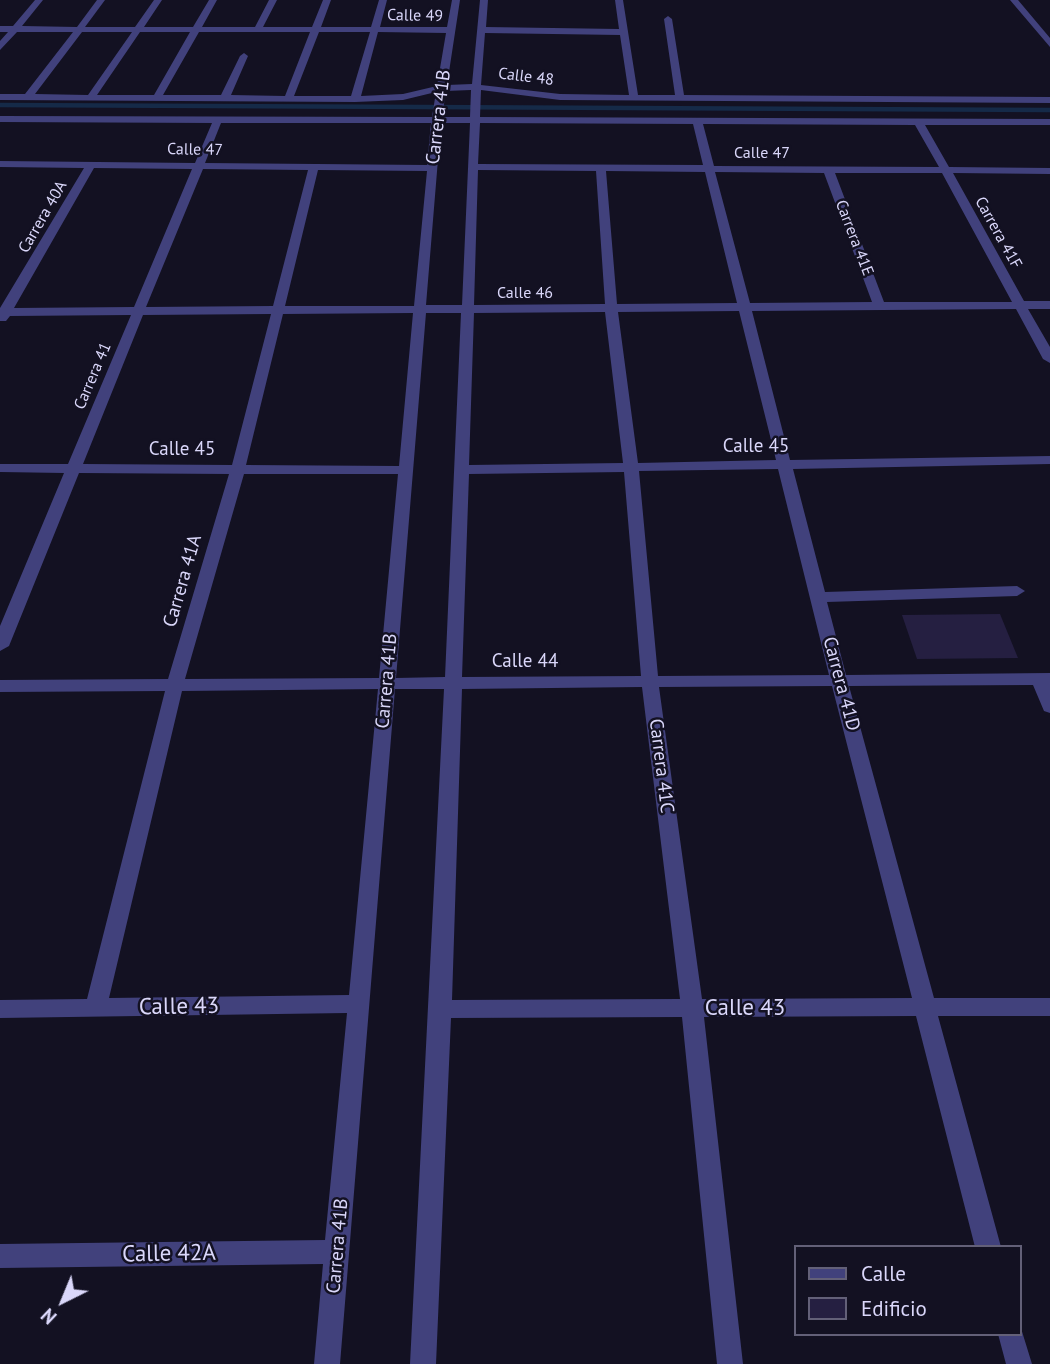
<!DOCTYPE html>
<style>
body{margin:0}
#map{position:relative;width:1050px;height:1364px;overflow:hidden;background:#131122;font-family:"PT Sans",sans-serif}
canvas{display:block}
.legend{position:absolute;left:794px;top:1245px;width:228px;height:91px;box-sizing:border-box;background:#131122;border:2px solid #636078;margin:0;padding:9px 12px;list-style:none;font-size:21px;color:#dad7fa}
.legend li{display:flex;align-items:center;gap:14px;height:35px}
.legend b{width:35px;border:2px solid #636078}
.north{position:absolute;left:28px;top:1266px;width:70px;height:70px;-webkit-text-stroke:5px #131122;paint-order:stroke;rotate:223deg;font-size:19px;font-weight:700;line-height:28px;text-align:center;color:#dad7fa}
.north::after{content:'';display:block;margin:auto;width:24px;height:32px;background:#dad7fa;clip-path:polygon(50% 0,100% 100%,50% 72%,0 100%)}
</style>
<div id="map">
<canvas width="1050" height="1364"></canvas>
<ul class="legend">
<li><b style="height:9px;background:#41417c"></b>Calle</li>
<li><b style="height:19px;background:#251f41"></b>Edificio</li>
</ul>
<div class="north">N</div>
</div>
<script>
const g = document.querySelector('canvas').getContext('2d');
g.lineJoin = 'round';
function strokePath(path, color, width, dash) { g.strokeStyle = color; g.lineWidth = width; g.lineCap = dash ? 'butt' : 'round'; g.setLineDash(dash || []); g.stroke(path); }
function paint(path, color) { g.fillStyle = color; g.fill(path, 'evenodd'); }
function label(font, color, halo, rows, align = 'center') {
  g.font = font + ' "PT Sans",sans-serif'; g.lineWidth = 5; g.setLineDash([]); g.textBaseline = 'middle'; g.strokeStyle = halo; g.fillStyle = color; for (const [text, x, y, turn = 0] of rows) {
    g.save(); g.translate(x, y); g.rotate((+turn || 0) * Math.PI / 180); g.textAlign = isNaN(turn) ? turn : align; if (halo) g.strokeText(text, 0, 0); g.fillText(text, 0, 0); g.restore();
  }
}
const stream = new Path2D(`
 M0,105L1050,110`);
const building = new Path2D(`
 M1000,614L1018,658L917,659L902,615Z`);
const minor = new Path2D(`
 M35,0H43L22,26L77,27L97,0H105L85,27H135L154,0H162L144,27H193L209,0H217L202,27H255L269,0H277L263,27H312L323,0H331L321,27H371L379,0H387L380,27H447L452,0H460L447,85L472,84L480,0H488L486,27L619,29L615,0H623L638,95H675L664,19L668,16L672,19L684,95L1050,97V103L560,100L481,90L480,117L1050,119V125H925L949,167L1050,168V174L953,173L1024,301H1050V309H1028L1050,347V363L1043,359L1016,309L752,311L790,460L1050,456V464L793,469L825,592L1017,586L1025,591L1017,596L827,602L846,675L1050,673V713L1044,711L1033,685L849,686L934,998H1050V1016H938L1001,1247H975L916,1016L704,1017L743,1364H717L682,1017L451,1018L436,1364H410L444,689H395L340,1364H314L323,1264L0,1268V1244L325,1240L347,1013L0,1018V1000L87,999L165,691L0,692V680L168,679L229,474L79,473L9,646L0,651V626L64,473L0,472V464H68L131,315L10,316L6,321H0V308L84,168L0,167V161L195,163L212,123L0,122V116L432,117L436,92L403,100L355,102L0,100V94H25L73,32H17L0,50V41L8,32H0V26H13ZM82,32H132L88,95L35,94ZM140,32H190L154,95H97ZM199,32H310L285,96L231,95L248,56L244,53L240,56L221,95H163ZM319,32H370L351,96H294ZM378,32L446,33L437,86L403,94L361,96ZM485,33L620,35L629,95L560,94L481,85ZM471,90L470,117H442L446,91ZM221,123H431L427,165L205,163ZM441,123H470L462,305H426ZM480,123L693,124L703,165L478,164ZM703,124L915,125L939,167L714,166ZM94,168L192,169L134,307L14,308ZM203,169L308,170L273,306L146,307ZM318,170L427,171L414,306H285ZM478,170L596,171L605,304L474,305ZM606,171L705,172L737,303L617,304ZM715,172L824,173L872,302L750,303ZM835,173H942L1012,302H884ZM739,311L776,460L638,463L618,312ZM605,312L623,463L469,465L474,313ZM413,313L399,466L246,465L283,314ZM426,313H461L445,677L396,678ZM271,314L232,465L83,464L143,315ZM778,469L829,675L658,676L639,471ZM624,472L641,676L462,677L469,474ZM244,474H398L379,678L185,679ZM832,686L912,998L702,999L659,687ZM642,687L680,999L452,1000L462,689ZM378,689L349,995L109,998L182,691Z
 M1010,0H1018L1050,38V47Z
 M1020,1325L1032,1364H1006L998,1334H1020Z`);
const farStreetnames = [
 ["Calle 49",415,16,1],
 ["Calle 48",526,77,7],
 ["Calle 47",195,150,1],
 ["Calle 47",762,153],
 ["Carrera 40A",43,217,-60],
 ["Carrera 41F",998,233,61],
 ["Carrera 41E",854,238,69],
 ["Calle 46",525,293],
 ["Carrera 41",93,376,-67]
];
const streetNames = [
 ["Carrera 41B",439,117,-83],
 ["Calle 45",756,447],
 ["Calle 45",182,450],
 ["Carrera 41A",183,581,-74],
 ["Calle 44",525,662],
 ["Carrera 41B",387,681,-85],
 ["Carrera 41D",841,684,75],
 ["Carrera 41C",661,766,83],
 ["Carrera 41B",338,1246,-85]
];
const nearStreetnames = [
 ["Calle 43",179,1007,-1],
 ["Calle 43",745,1008],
 ["Calle 42A",169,1254,-1]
];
strokePath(stream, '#152a48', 4.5);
paint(building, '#251f41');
paint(minor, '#41417c');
label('16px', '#dad7fa', '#131122', farStreetnames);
label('19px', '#dad7fa', '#131122', streetNames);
label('23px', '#dad7fa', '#131122', nearStreetnames);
</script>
